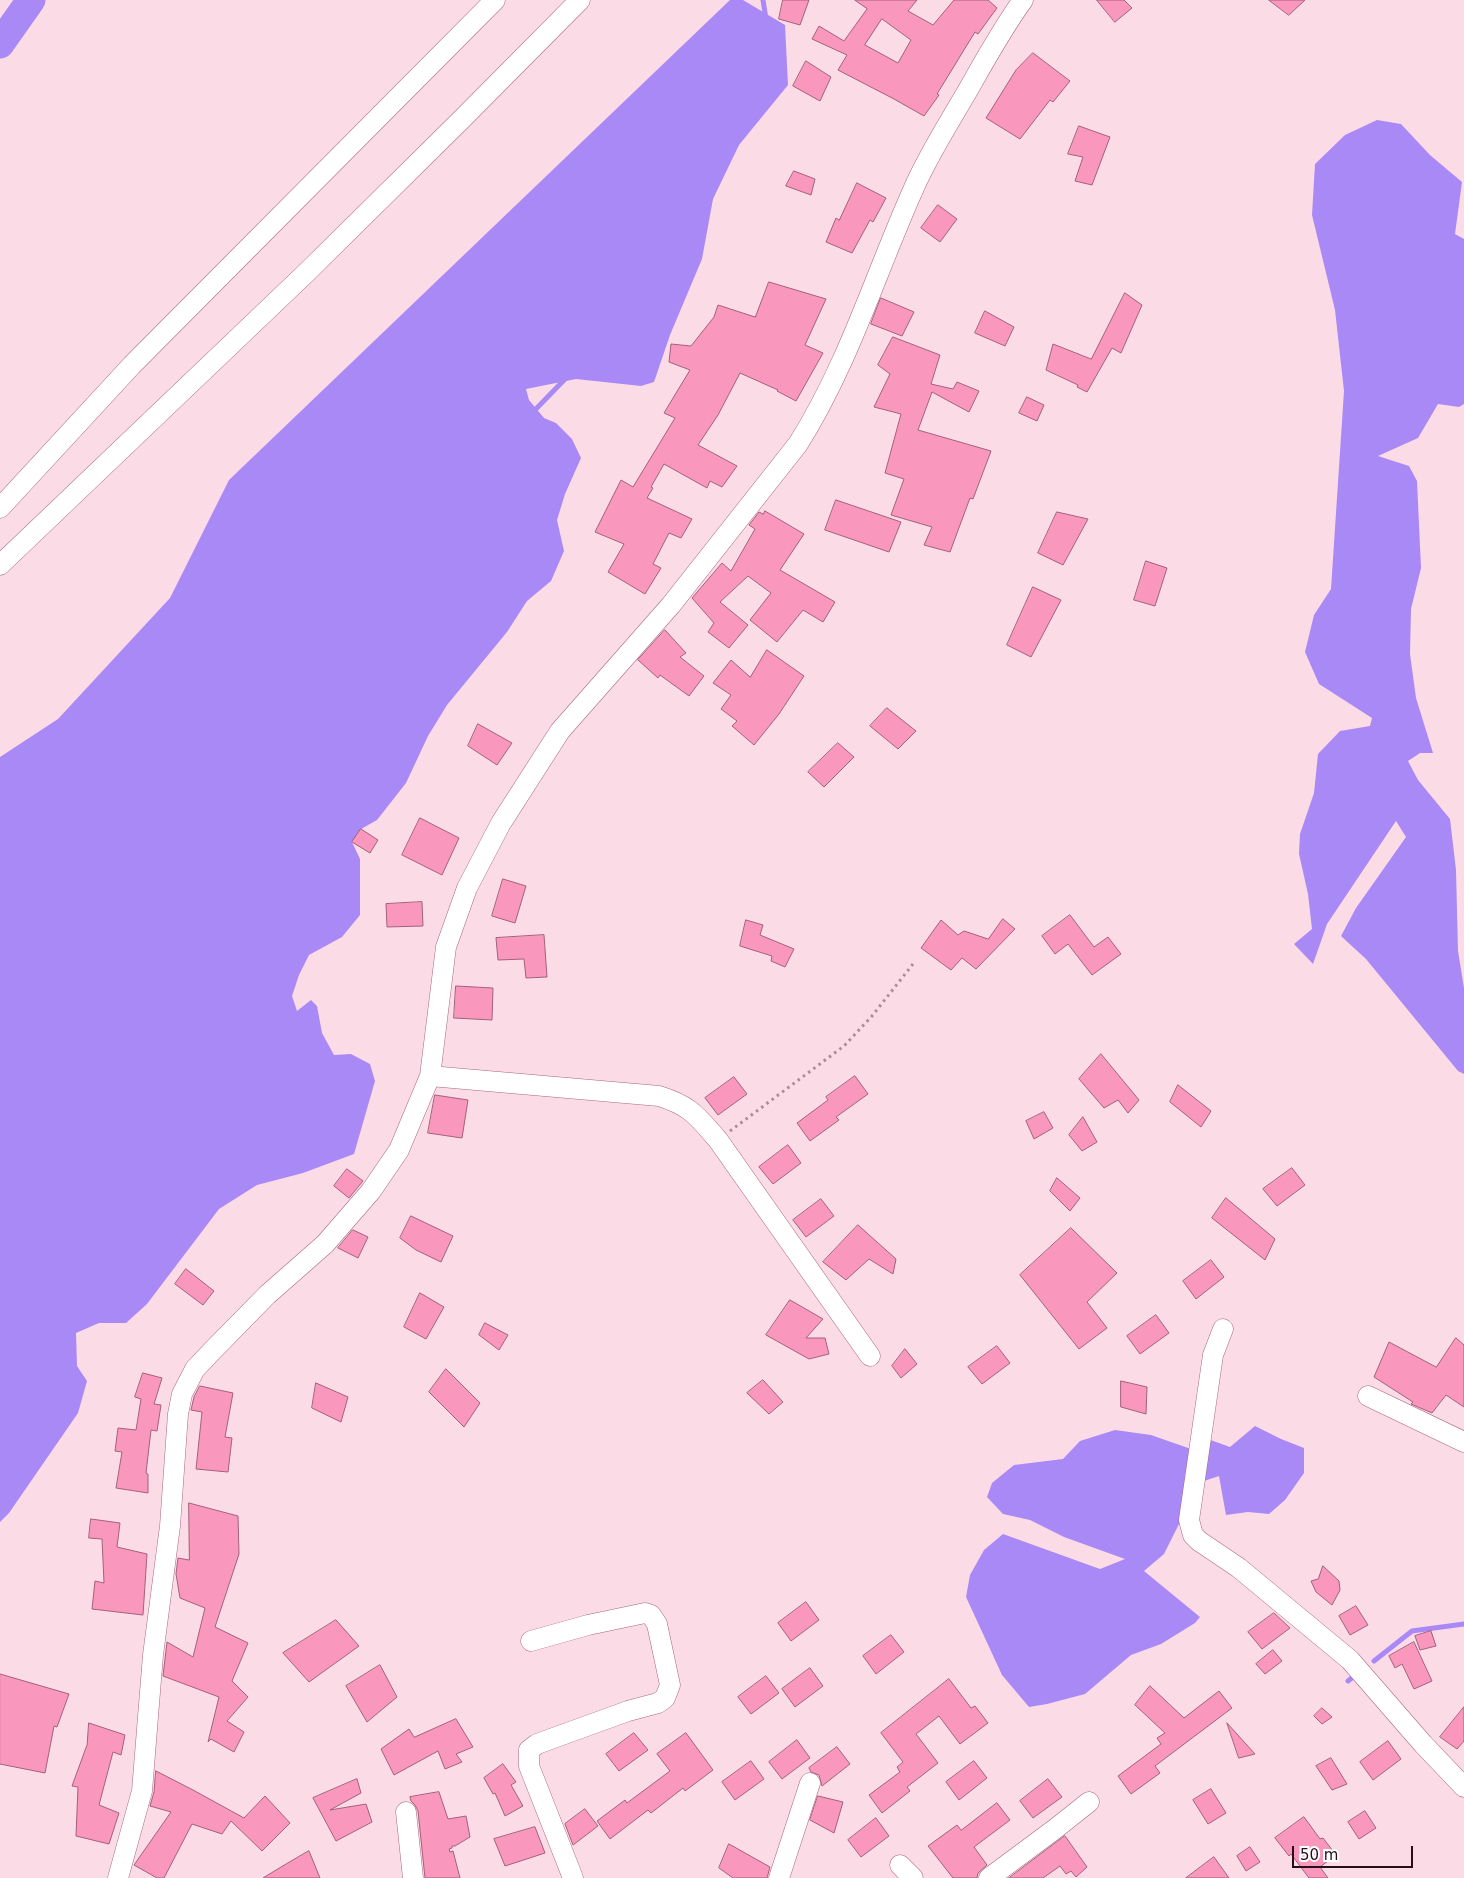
<!DOCTYPE html>
<style>
body{margin:0}
#map{position:relative;width:1464px;height:1878px;overflow:hidden;background:#fbdce6;font-family:"DejaVu Sans",sans-serif}
canvas{display:block}
.scale{position:absolute;left:1292px;top:1846px;width:121px;height:22px;box-sizing:border-box;border:2px solid #280e19;border-top:0;padding-left:6px;font-size:15px;line-height:18px;white-space:nowrap;color:#280e19;-webkit-text-stroke:4px #fff;paint-order:stroke}
</style>
<div id="map">
<canvas width="1464" height="1878"></canvas>
<div class="scale">50 m</div>
</div>
<script>
const g = document.querySelector('canvas').getContext('2d');
g.lineJoin = 'round';
function paint(path, color) { g.fillStyle = color; g.fill(path, 'evenodd'); }
function strokePath(path, color, width, dash) { g.strokeStyle = color; g.lineWidth = width; g.lineCap = dash ? 'butt' : 'round'; g.setLineDash(dash || []); g.stroke(path); }
const water = new Path2D(`
 M730,0H743L785,25L788,85L739,145L713,199L702,259L670,335L654,382L641,386L576,379L526,389L529,400L544,418L556,423L572,439L581,458L565,494L557,520L564,551L551,581L527,601L507,632L447,705L428,736L406,783L377,820L361,829L352,842L360,859V915L342,937L309,955L299,975L292,996L297,1011L311,1000L317,1006L322,1033L334,1055L351,1054L370,1064L375,1081L354,1154L303,1173L257,1185L219,1209L147,1304L126,1323H99L76,1333L77,1366L87,1381L78,1413L9,1513L0,1522V757L58,719L170,598L229,480Z
 M1377,120L1401,124L1430,155L1462,182L1455,234L1464,239V404L1459,407L1438,404L1418,438L1378,456L1409,466L1417,481L1421,568L1411,609L1410,654L1416,698L1433,753H1420L1408,761L1418,780L1450,819L1456,870L1458,951L1464,988V1074L1458,1071L1366,959L1341,936L1356,908L1406,837L1396,821L1327,924L1313,964L1294,944L1312,929L1308,894L1299,854L1300,834L1314,793L1318,754L1340,731L1370,726L1372,718L1319,684L1305,652L1314,615L1331,589L1344,391L1335,310L1312,215L1315,164L1345,135Z
 M1255,1426L1281,1439L1304,1448V1473L1285,1500L1269,1514L1248,1512L1226,1515L1219,1476L1195,1484L1183,1516L1164,1554L1144,1571L1200,1617L1195,1623L1161,1644L1131,1655L1085,1694L1047,1704L1029,1707L1002,1675L966,1597L970,1575L984,1550L1003,1534L1100,1569L1125,1559L1064,1537L1030,1520L1003,1514L987,1497L992,1483L1014,1465L1063,1459L1080,1441L1115,1430L1151,1435L1191,1449L1205,1438L1230,1447Z`);
const stream = new Path2D(`
 M763,0L766,19
 M533,412L567,377
 M1374,1661L1412,1631L1464,1624
 M1348,1681L1353,1677`);
const river = new Path2D(`
 M0,44L31,0`);
const building = new Path2D(`
 M783,0H809L800,25L779,19Z
 M855,0H917L908,11L933,25L954,0H988L997,8L978,34L975,32L937,94L939,95L924,116L894,99L838,70L847,55L812,39L819,26L844,41L867,9ZM882,19L911,40L898,63L865,45Z
 M1097,0H1124L1132,8L1115,22Z
 M1269,0H1305L1289,15Z
 M1033,53L1070,81L1053,102L1050,100L1020,139L986,118L1016,70Z
 M806,61L831,77L820,101L793,86Z
 M1079,126L1110,137L1092,185L1075,181L1083,157L1068,154Z
 M794,171L815,179L811,195L786,186Z
 M857,183L886,198L873,222L870,220L852,253L826,242L836,218L839,220Z
 M938,205L957,219L940,242L921,228Z
 M769,282L826,299L805,345L823,353L796,401L777,391L778,390L740,373L718,415L698,445L737,466L722,487L710,481L707,488L664,464L651,487L653,488L647,498L692,519L681,538L669,533L653,564L661,568L645,594L608,572L624,544L595,532L621,480L633,487L675,418L664,413L690,370L669,362L671,344L691,346L714,317L718,305L755,317Z
 M1125,293L1142,305L1121,353L1112,348L1087,392L1077,387L1078,385L1046,370L1053,344L1091,359Z
 M881,298L914,312L902,336L871,324Z
 M985,311L1014,327L1005,346L975,333Z
 M893,337L940,355L931,384L953,389L957,382L979,391L969,412L932,392L918,430L991,451L973,499L970,498L950,552L924,545L932,527L891,515L904,479L885,473L901,414L874,407L890,374L878,365Z
 M1027,397L1044,405L1037,421L1019,413Z
 M836,500L901,522L889,552L825,530Z
 M765,511L804,534L780,570L835,602L823,622L803,610L777,642L750,620L771,593L748,576L720,602L748,625L729,648L708,632L714,623L692,598L722,563L731,571L755,529L749,525L759,512L763,514Z
 M1057,512L1088,519L1063,565L1038,553Z
 M1146,561L1167,568L1155,606L1134,600Z
 M1033,587L1061,600L1031,657L1007,645Z
 M665,630L686,653L680,657L704,676L689,696L660,675L658,678L638,660Z
 M767,650L804,676L779,714L754,745L732,726L737,721L721,709L731,695L713,683L731,660L750,677Z
 M887,708L916,731L898,749L870,726Z
 M478,724L512,743L497,765L468,746Z
 M838,743L854,757L824,787L808,772Z
 M420,818L459,838L442,875L402,855Z
 M361,829L378,840L370,853L352,842Z
 M503,879L526,886L515,923L492,916Z
 M422,902L423,926L387,927L386,904Z
 M1070,915L1094,947L1108,937L1121,954L1092,975L1068,944L1055,954L1042,936Z
 M1003,919L1015,929L976,969L962,958L951,970L921,948L941,920L958,935L964,931L988,939Z
 M746,920L763,925L760,935L794,949L785,967L771,961L772,956L740,946Z
 M544,935L547,977L526,978L524,959L498,960L496,938Z
 M456,986L493,988L492,1020L454,1018Z
 M1101,1054L1139,1100L1128,1113L1118,1100L1104,1108L1079,1079Z
 M855,1076L868,1094L836,1117L839,1120L810,1141L797,1123L828,1100L826,1097Z
 M734,1077L747,1094L718,1115L705,1098Z
 M1178,1085L1211,1111L1201,1127L1170,1102Z
 M435,1095L468,1100L462,1138L428,1133Z
 M1044,1112L1053,1128L1034,1139L1026,1121Z
 M1083,1117L1097,1142L1082,1151L1069,1135Z
 M788,1145L801,1163L773,1184L759,1167Z
 M1292,1168L1305,1185L1277,1206L1263,1189Z
 M347,1169L363,1181L349,1198L334,1186Z
 M1057,1178L1080,1198L1070,1211L1050,1191Z
 M1226,1198L1275,1239L1265,1260L1212,1218Z
 M821,1199L834,1216L806,1237L793,1220Z
 M411,1216L453,1236L441,1262L416,1250L400,1238Z
 M858,1225L896,1259L893,1274L869,1259L846,1280L823,1262Z
 M1071,1228L1117,1273L1087,1302L1107,1328L1079,1349L1020,1275Z
 M353,1230L368,1237L358,1258L338,1248Z
 M1211,1260L1224,1277L1196,1299L1183,1281Z
 M186,1269L214,1291L203,1305L175,1284Z
 M420,1293L444,1307L426,1339L404,1327Z
 M790,1300L823,1319L806,1338H825L829,1354L809,1359L766,1335Z
 M1156,1315L1169,1333L1140,1354L1127,1336Z
 M485,1323L508,1335L499,1350L479,1335Z
 M1456,1338L1464,1345V1407L1446,1395L1432,1413L1411,1404L1413,1402L1374,1377L1389,1342L1436,1367Z
 M997,1346L1010,1363L982,1384L968,1367Z
 M905,1349L917,1364L901,1378L892,1366Z
 M446,1369L480,1403L464,1427L429,1392Z
 M143,1373L162,1378L154,1404L161,1405L157,1431L151,1430L146,1473L148,1474V1493L116,1488L122,1452L115,1451L118,1428L136,1430L141,1399L135,1397Z
 M763,1380L783,1402L769,1414L747,1393Z
 M1121,1381L1147,1387L1146,1414L1121,1407Z
 M316,1383L348,1397L341,1422L312,1408Z
 M200,1386L233,1393L225,1437L232,1438L228,1472L196,1469L202,1412L191,1410L194,1397Z
 M189,1503L238,1516L239,1554L215,1627L248,1643L232,1681L248,1697L227,1721L244,1732L234,1752L211,1739L208,1742L219,1697L163,1676L167,1642L193,1657L205,1608L180,1598L176,1574L178,1558L189,1560Z
 M91,1519L120,1523L117,1547L147,1554L143,1615L92,1609L95,1581L104,1583L102,1539L89,1538Z
 M1323,1566L1339,1581L1340,1590L1332,1605L1316,1592L1311,1581L1318,1579Z
 M806,1602L819,1620L791,1641L778,1623Z
 M1356,1606L1368,1625L1350,1635L1339,1616Z
 M1274,1613L1290,1628L1262,1649L1248,1632Z
 M336,1620L359,1646L309,1682L283,1653Z
 M1431,1631L1436,1646L1420,1650L1415,1636Z
 M891,1635L904,1652L876,1674L863,1656Z
 M1414,1642L1432,1681L1414,1689L1402,1664L1395,1668L1389,1656Z
 M1273,1650L1282,1661L1265,1674L1256,1664Z
 M380,1665L397,1697L367,1722L346,1686Z
 M810,1668L823,1686L795,1707L782,1689Z
 M0,1674L69,1694L57,1727L54,1726L45,1773L0,1764Z
 M766,1676L779,1693L751,1714L738,1697Z
 M949,1679L971,1708L975,1706L988,1723L960,1744L939,1716L916,1734L938,1763L907,1787L910,1791L882,1813L869,1795L900,1772L897,1767L903,1762L881,1733Z
 M1150,1686L1184,1718L1219,1691L1232,1708L1155,1766L1160,1773L1131,1794L1118,1776L1161,1744L1157,1738L1165,1733L1135,1705Z
 M1464,1707V1741L1457,1749L1440,1737Z
 M1322,1708L1332,1717L1322,1724L1314,1716Z
 M456,1719L473,1747L456,1754L462,1762L445,1769L438,1751L394,1775L381,1749L409,1729L414,1737Z
 M89,1723L125,1735L121,1755L113,1752L99,1805L119,1813L109,1844L76,1836L78,1787L72,1786L87,1745Z
 M1227,1723L1255,1754L1239,1758Z
 M634,1733L648,1750L619,1771L606,1754Z
 M686,1733L713,1770L685,1791L683,1788L651,1813L648,1810L610,1839L597,1821L625,1800L627,1803L670,1771L657,1754Z
 M797,1740L810,1758L782,1779L769,1762Z
 M1388,1741L1401,1759L1373,1780L1360,1762Z
 M837,1747L850,1764L822,1786L819,1775L811,1772L809,1768Z
 M1331,1758L1347,1784L1332,1790L1316,1766Z
 M751,1761L764,1779L735,1800L722,1782Z
 M974,1761L987,1778L959,1800L946,1782Z
 M503,1764L516,1782L511,1785L523,1806L505,1816L495,1793L493,1794L484,1778Z
 M156,1771L193,1790L244,1818L265,1796L290,1823L262,1851L231,1821L222,1834L192,1824L164,1878H157L134,1865L171,1812L150,1806L154,1792Z
 M357,1779L361,1793L330,1810L366,1804L372,1822L336,1841L313,1798Z
 M1048,1779L1062,1797L1033,1818L1020,1801Z
 M1211,1789L1226,1813L1208,1824L1193,1800Z
 M439,1792L448,1819L466,1816L470,1837L455,1846H452V1848L449,1849L450,1852L453,1851L460,1878H425L418,1811L415,1805L411,1801L410,1797Z
 M818,1796L843,1802L834,1833L810,1820Z
 M997,1803L1010,1820L974,1847L987,1865L978,1873L977,1878H953L928,1846L957,1825L961,1830Z
 M585,1809L598,1826L573,1845L565,1824Z
 M1365,1811L1376,1828L1359,1839L1348,1822Z
 M1304,1817L1320,1839L1323,1838L1336,1855L1320,1867L1328,1878H1309L1291,1854L1289,1856L1275,1838Z
 M876,1818L889,1836L861,1857L848,1840Z
 M535,1827L545,1853L505,1866L494,1839Z
 M1065,1836L1087,1867L1076,1877L1071,1871L1066,1874L1060,1866L1043,1878H1009Z
 M729,1844L770,1867L767,1878H733L719,1868Z
 M1250,1847L1260,1862L1246,1871L1237,1856Z
 M309,1851L320,1878H263L286,1864Z
 M1214,1857L1229,1878H1186Z`);
const path = new Path2D(`
 M730,1131L844,1046L872,1016L913,964`);
const minor = new Path2D(`
 M0,508L132,365L495,0
 M0,565L307,272L462,119L580,0
 M430,1076L659,1096C691,1106 697,1116 718,1140L870,1356
 M1223,1329L1213,1355L1189,1520L1193,1535L1199,1541L1239,1568L1350,1660L1423,1744L1464,1787
 M1368,1396L1464,1442
 M531,1641L588,1625L645,1613L651,1615L657,1624L670,1685L665,1698L658,1703L628,1711L537,1744L529,1750V1766L573,1878
 M406,1812L413,1878
 M900,1865L913,1878
 M118,1878L142,1791L153,1655L170,1526L178,1414L182,1394L195,1369L214,1349L267,1295L325,1244L371,1191L399,1150L430,1076L446,947L467,888L501,823L560,731L671,605L798,444C848,365 875,275 913,190C928,155 949,123 968,90C985,60 1002,29 1023,0
 M779,1878L810,1783
 M989,1878L1055,1829L1089,1802`);
paint(water, '#a989f5');
strokePath(stream, '#a989f5', 5);
strokePath(river, '#a989f5', 29);
paint(building, '#f997bd');
strokePath(building, '#a4607a', 1);
strokePath(minor, '#aa6580', 21);
strokePath(path, '#a98c96', 3, [2.5, 4]);
strokePath(minor, '#fff', 20);
</script>
